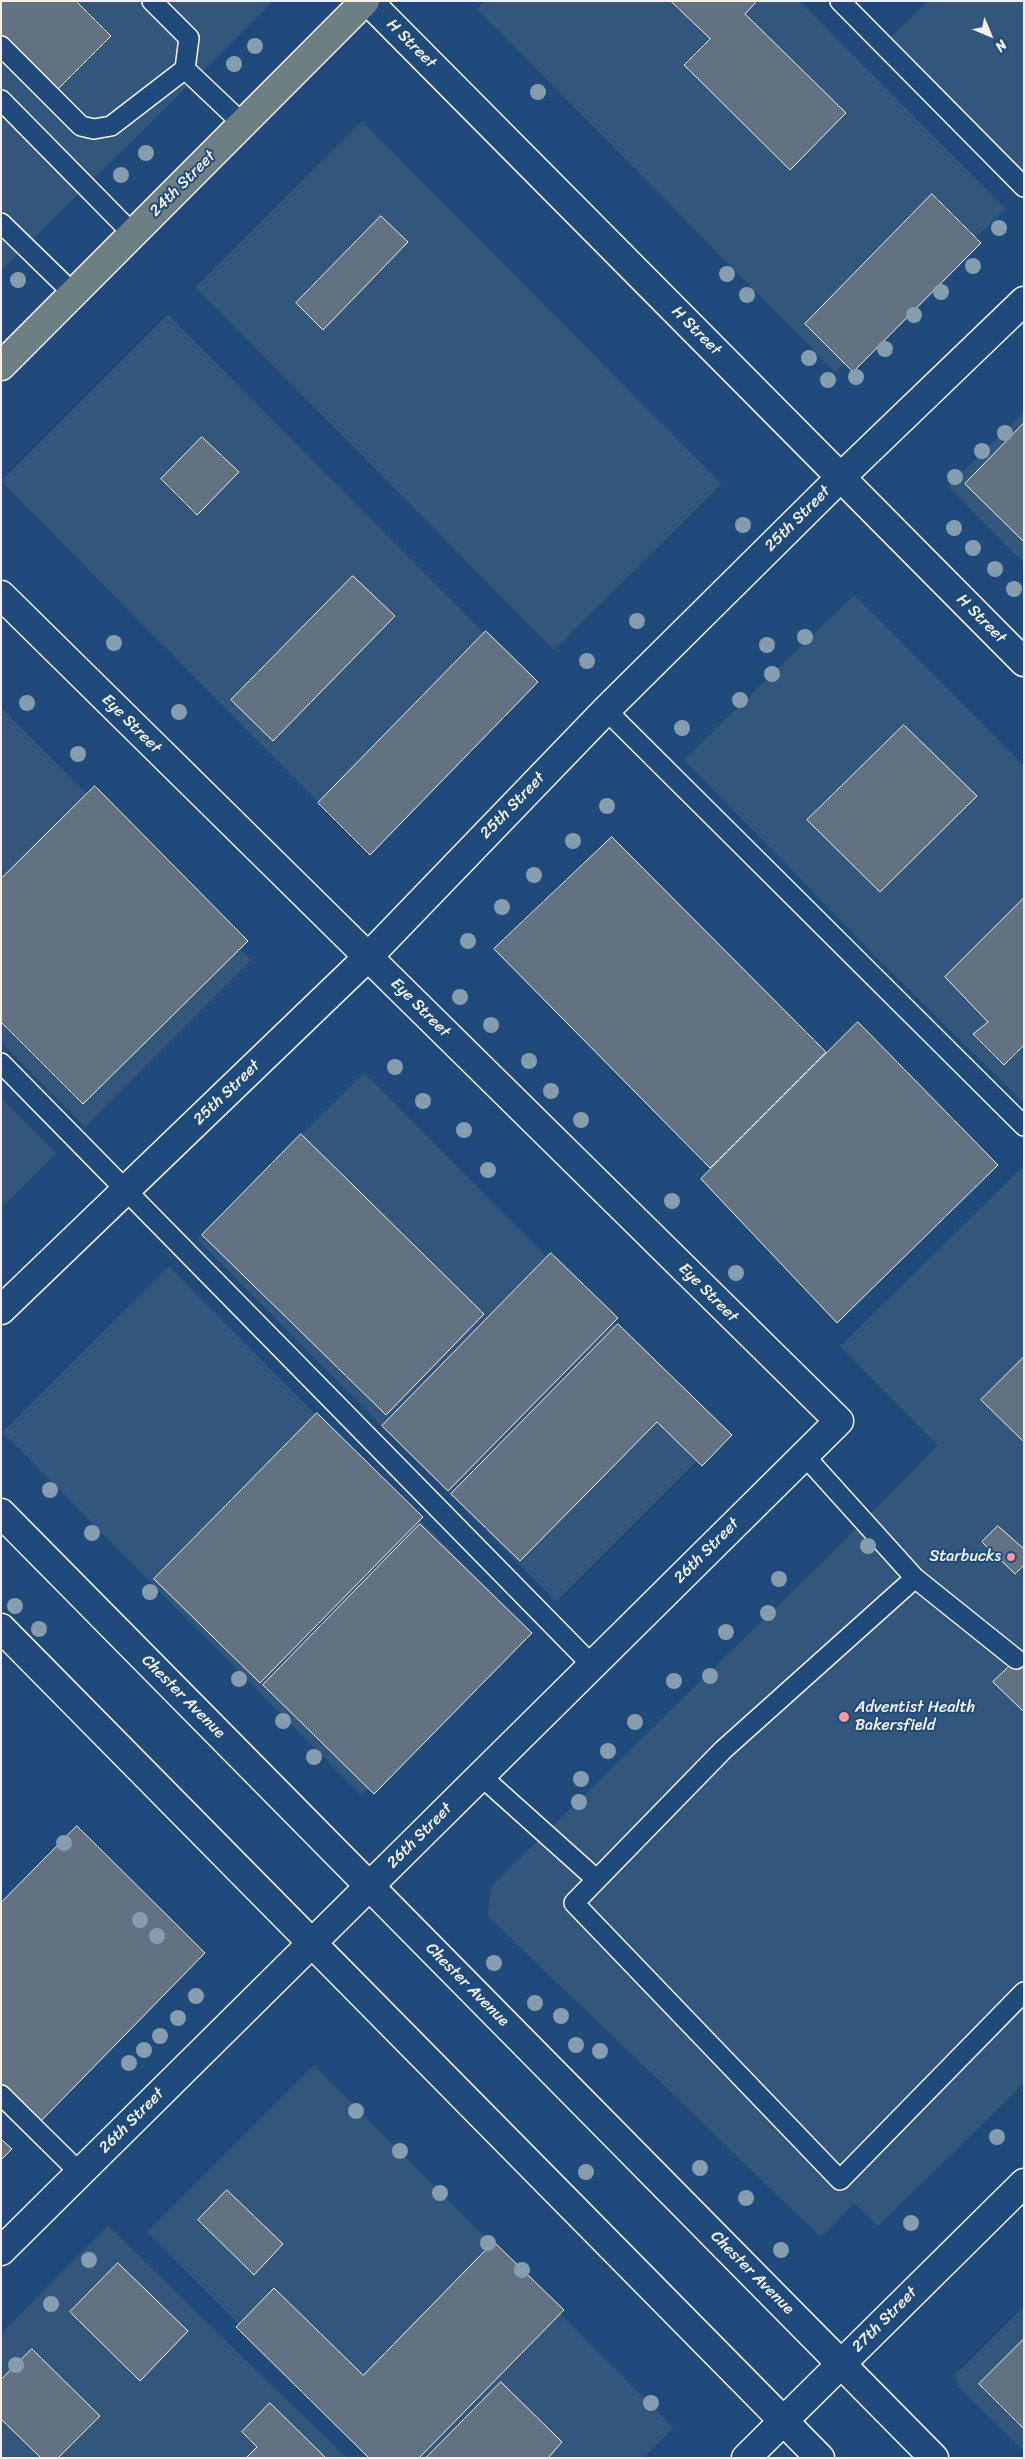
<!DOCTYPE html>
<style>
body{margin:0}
#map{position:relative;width:1025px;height:2459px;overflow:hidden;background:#1f4a7a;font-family:Sriracha,sans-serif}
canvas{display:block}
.frame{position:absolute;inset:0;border:2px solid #f4f1e8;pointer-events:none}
.north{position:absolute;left:965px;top:10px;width:50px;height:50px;-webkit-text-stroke:4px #1f4a7a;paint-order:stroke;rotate:135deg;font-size:14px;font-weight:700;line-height:20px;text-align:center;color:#f4f1e8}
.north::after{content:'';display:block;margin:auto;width:18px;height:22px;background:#f4f1e8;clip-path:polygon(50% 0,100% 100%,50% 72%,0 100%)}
</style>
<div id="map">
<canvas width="1025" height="2459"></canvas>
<div class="frame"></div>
<div class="north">N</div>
</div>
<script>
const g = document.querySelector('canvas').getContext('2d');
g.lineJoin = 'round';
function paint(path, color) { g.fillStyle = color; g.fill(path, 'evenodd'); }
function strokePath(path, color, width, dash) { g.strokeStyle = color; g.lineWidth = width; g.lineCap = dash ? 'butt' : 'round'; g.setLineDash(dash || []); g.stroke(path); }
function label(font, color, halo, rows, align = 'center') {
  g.font = font + ' Sriracha,sans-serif'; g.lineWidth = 4; g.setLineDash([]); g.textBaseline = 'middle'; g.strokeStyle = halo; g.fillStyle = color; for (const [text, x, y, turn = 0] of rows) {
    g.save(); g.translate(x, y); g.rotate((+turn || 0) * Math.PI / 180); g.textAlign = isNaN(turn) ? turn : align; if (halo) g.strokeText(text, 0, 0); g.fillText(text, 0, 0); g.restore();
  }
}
const built = new Path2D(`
 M1,1H273L1,271Z
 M485,1H800L1006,209L835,372L477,9Z
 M928,1H1024V173L890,38Z
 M362,121L722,484L554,650L195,287Z
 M168,314L527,677L359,843L1,481Z
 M1024,412V563L948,486Z
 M854,595L1024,766V1103L880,961L684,760Z
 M1,707L251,960L85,1127L1,1042Z
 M364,1073L723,1435L556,1602L197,1239Z
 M1,1098L56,1153L1,1208Z
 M1024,1166V2083L878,2226L854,2203L821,2237L488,1916L491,1886L837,1548L938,1445L840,1346Z
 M169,1266L528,1629L361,1795L2,1432Z
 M314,2065L674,2428L643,2458H371L147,2232Z
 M108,2226L347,2458H1V2334Z
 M1024,2306V2451L958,2387L955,2375Z`);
const building = new Path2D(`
 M1,1H76L111,36L58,89L1,34Z
 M671,1H757L745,14L846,113L790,170L684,65L710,39Z
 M932,194L981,243L853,372L805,324Z
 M381,216L408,242L323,330L296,303Z
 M1024,423V542L965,484Z
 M202,437L239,472L197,515L161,479Z
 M353,576L395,616L273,741L231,700Z
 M486,631L538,682L370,855L318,803Z
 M904,725L977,796L880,892L807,820Z
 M95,786L248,941L83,1104L1,1022V879Z
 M612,837L826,1052L710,1168L494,949Z
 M1024,898V1045L1004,1065L973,1034L988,1022L945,977Z
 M858,1022L998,1165L837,1323L701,1179Z
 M301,1134L484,1314L386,1415L202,1235Z
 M551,1253L618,1318L448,1491L382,1426Z
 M618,1324L732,1435L702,1466L657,1422L520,1561L451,1494Z
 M1024,1357V1442L981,1400Z
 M317,1413L423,1517L260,1683L154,1579Z
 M420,1524L532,1633L374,1794L263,1685Z
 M998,1526L1024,1549V1565L1015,1574L982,1542Z
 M1024,1652V1712L993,1682Z
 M77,1826L205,1953L40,2122L1,2083V1903Z
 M1,2139L12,2149L1,2160Z
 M227,2190L283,2244L254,2275L198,2220Z
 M494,2242L564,2310L419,2458H369L236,2327L274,2288L363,2375Z
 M118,2263L188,2331L140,2381L70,2312Z
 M1024,2339V2429L979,2384Z
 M32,2349L100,2416L58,2458H41L1,2419V2380Z
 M501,2382L562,2442L548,2458H426Z
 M270,2403L326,2458H246L257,2447L242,2432Z`);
const lane = new Path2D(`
 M152,1L189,38L185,69L243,124
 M840,1L1024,187
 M1,46L81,126L94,129L111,126L185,69
 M1,100L133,234
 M1,223L74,294
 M606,710L1024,1126
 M1,1063L592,1665
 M804,1455L915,1578L1016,1659
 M915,1578L723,1750L574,1903L840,2180L1024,1992
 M480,1775L596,1879
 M1,2095L80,2173`);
const street = new Path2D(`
 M1,595L839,1421L1,2251
 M1,1310L368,957L606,710L841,477L1024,301
 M746,2458L1024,2183`);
const secondary = new Path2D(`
 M368,1L1024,662
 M1,1513L934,2458
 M1,1628L820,2458`);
const primary = new Path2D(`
 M1,366L365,1`);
const trees = [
 [255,46],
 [234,64],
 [538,92],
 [146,153],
 [121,175],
 [999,228],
 [973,266],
 [727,274],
 [18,280],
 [941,292],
 [747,295],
 [914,315],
 [885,349],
 [809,358],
 [856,377],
 [828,380],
 [1005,433],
 [982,451],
 [955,477],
 [743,525],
 [954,528],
 [973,548],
 [995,569],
 [1014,589],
 [637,621],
 [805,637],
 [114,643],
 [767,645],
 [587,661],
 [772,674],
 [740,700],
 [27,703],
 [179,712],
 [682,728],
 [78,754],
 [607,806],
 [573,841],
 [534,875],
 [502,907],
 [468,941],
 [460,997],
 [491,1025],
 [529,1061],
 [395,1067],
 [551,1091],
 [423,1101],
 [581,1120],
 [464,1130],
 [488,1170],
 [672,1201],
 [736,1273],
 [50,1490],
 [92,1533],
 [868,1546],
 [779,1579],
 [150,1592],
 [15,1606],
 [768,1613],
 [39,1629],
 [726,1632],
 [710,1676],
 [239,1679],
 [674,1681],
 [283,1721],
 [635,1722],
 [608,1751],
 [314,1757],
 [581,1779],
 [579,1802],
 [64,1843],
 [140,1920],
 [157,1936],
 [494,1963],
 [196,1996],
 [535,2003],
 [561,2016],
 [178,2018],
 [160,2036],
 [576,2045],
 [144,2050],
 [600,2051],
 [129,2063],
 [356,2111],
 [997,2137],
 [400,2151],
 [700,2168],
 [586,2172],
 [440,2193],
 [746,2198],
 [911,2223],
 [488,2243],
 [781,2250],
 [89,2260],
 [522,2270],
 [51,2304],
 [16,2365],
 [651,2403]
];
const markers = [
 [1011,1557,5,"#ff9aa2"],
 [844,1717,6,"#ff9aa2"]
];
const streetNames = [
 ["H Street",411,44,45],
 ["24th Street",183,184,-45],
 ["H Street",696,331,45],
 ["25th Street",798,519,-45],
 ["H Street",981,619,45],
 ["Eye Street",131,724,45],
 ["25th Street",513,806,-46],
 ["Eye Street",420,1008,45],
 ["25th Street",227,1093,-44],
 ["Eye Street",708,1293,45],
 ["26th Street",707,1551,-45],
 ["Chester Avenue",183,1697,45],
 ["26th Street",420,1836,-45],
 ["Chester Avenue",467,1985,45],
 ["26th Street",132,2121,-45],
 ["Chester Avenue",752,2273,45],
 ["27th Street",885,2320,-45]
];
const poiNames = [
 ["Starbucks",1001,1557],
 ["Adventist Health",855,1708,"left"],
 ["Bakersfield",855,1726,"left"]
];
paint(built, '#33567c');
paint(building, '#627282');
strokePath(building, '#f4f1e8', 1);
strokePath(lane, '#f4f1e8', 22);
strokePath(street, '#f4f1e8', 31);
strokePath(secondary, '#f4f1e8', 31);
strokePath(primary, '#f4f1e8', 31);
strokePath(lane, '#1f4a7a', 19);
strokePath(street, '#1f4a7a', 28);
strokePath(secondary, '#1f4a7a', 28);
strokePath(primary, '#6d7e84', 28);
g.fillStyle = '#869caf';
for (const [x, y] of trees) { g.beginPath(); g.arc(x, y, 8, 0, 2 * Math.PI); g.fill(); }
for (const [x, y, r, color] of markers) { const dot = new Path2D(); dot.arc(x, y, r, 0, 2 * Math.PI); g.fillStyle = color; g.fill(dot); strokePath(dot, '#1f4a7a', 2); }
label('16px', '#f4f1e8', '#1f4a7a', streetNames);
label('16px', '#f4f1e8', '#1f4a7a', poiNames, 'right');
</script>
